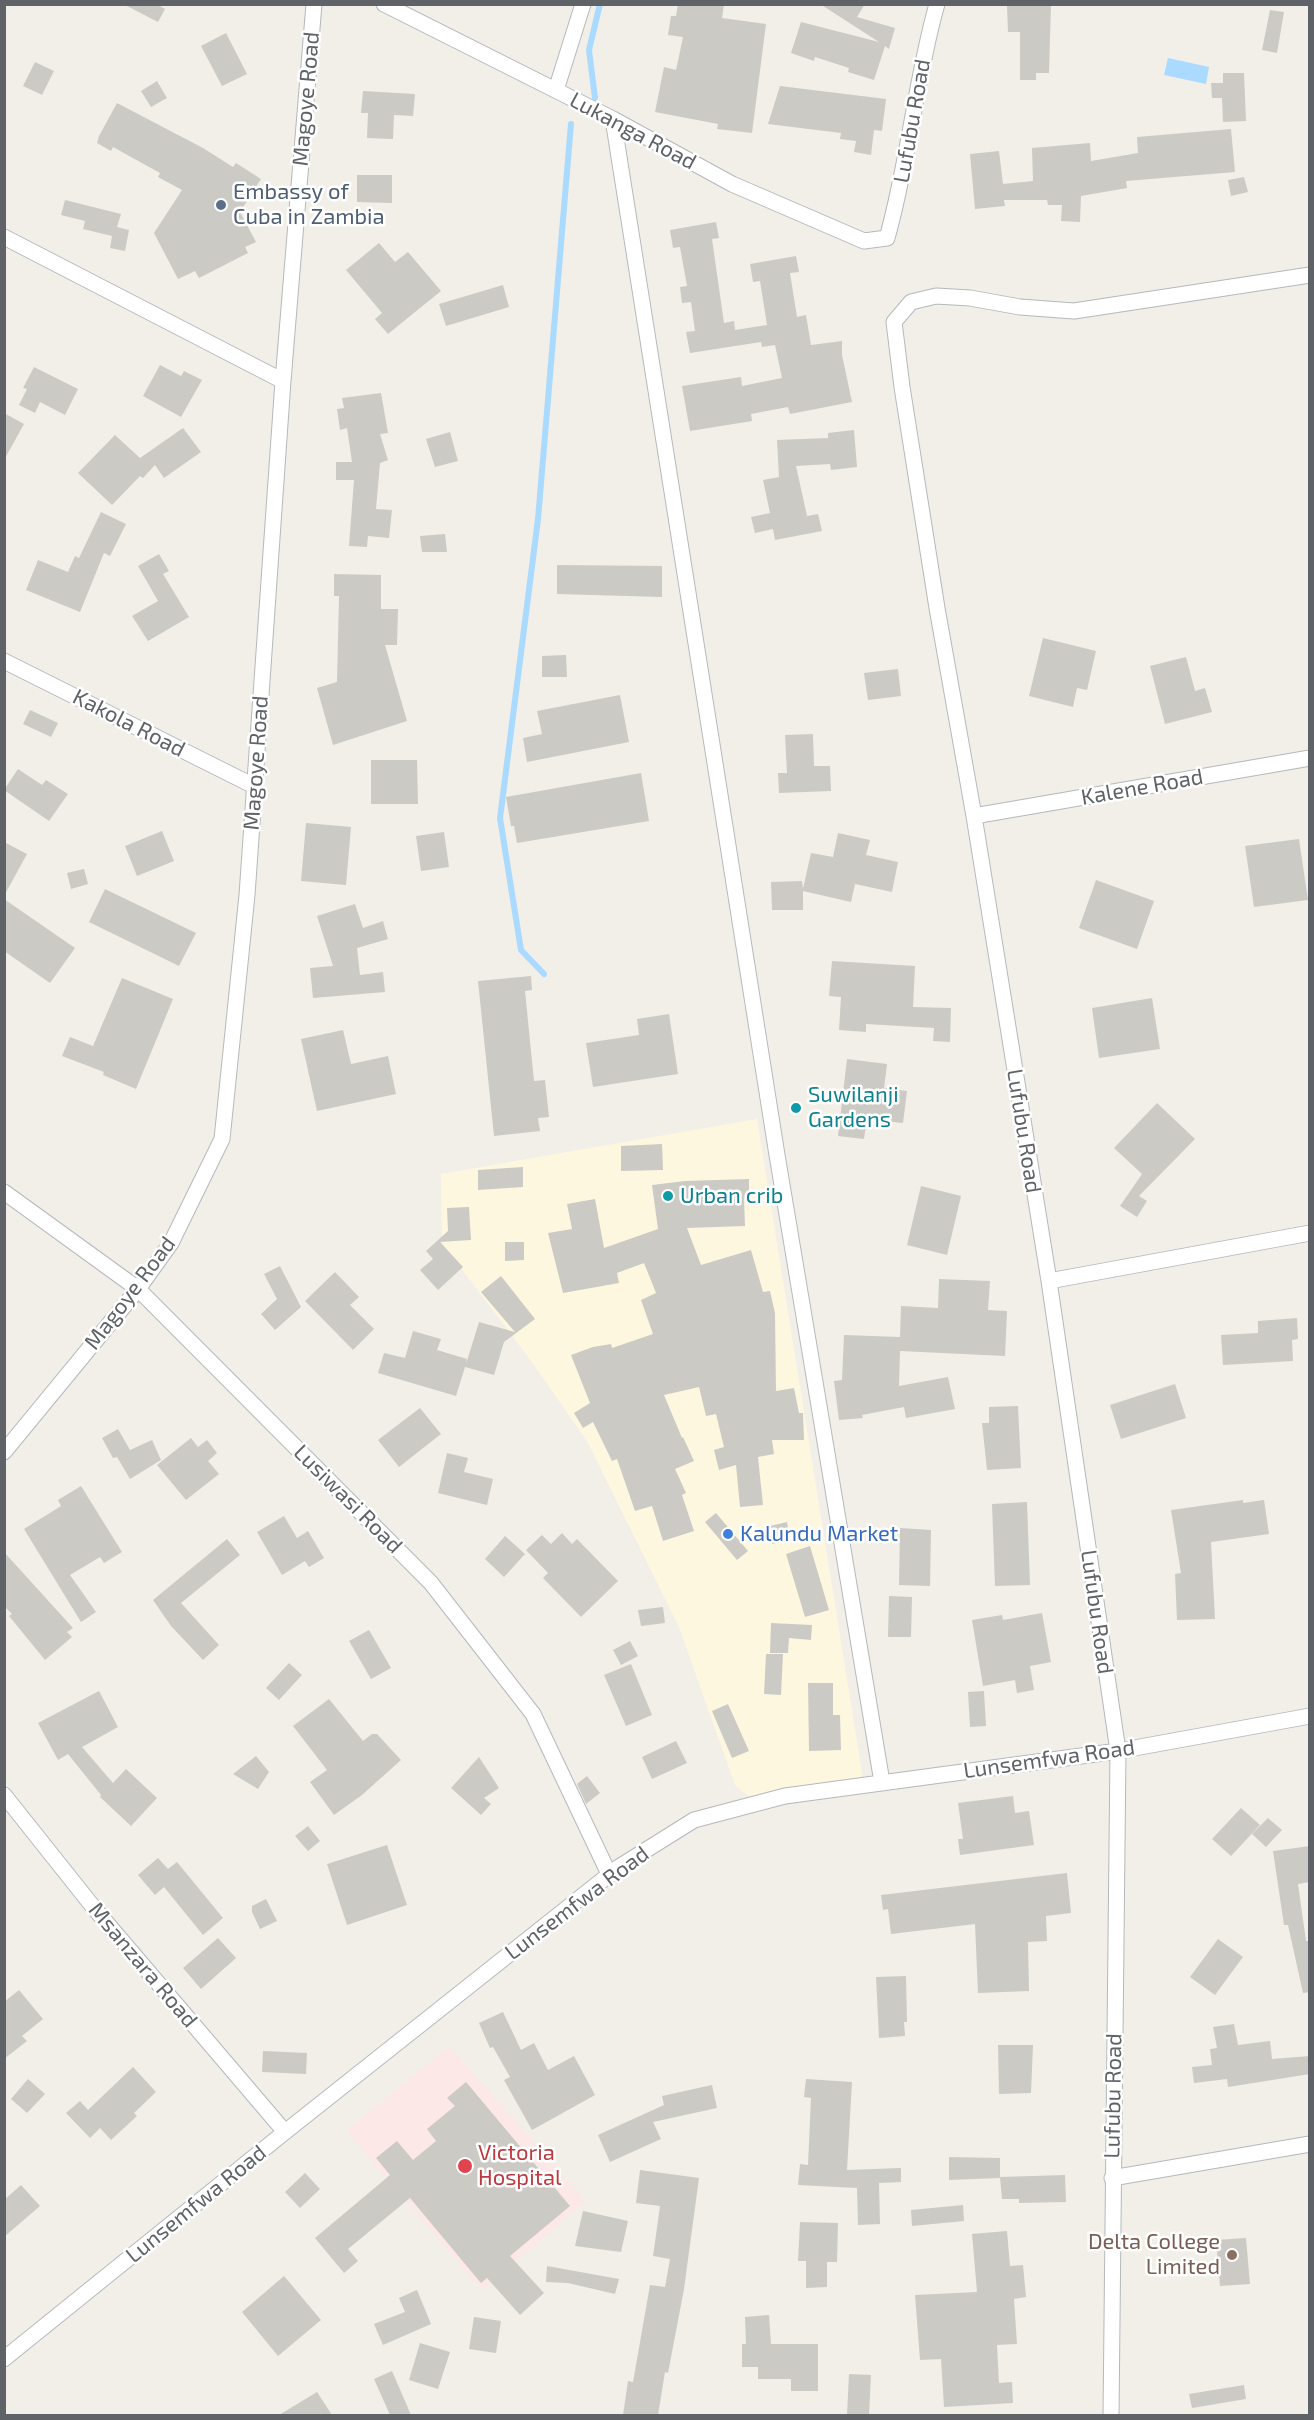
<!DOCTYPE html>
<style>
body{margin:0}
#map{position:relative;width:1314px;height:2420px;overflow:hidden;background:#f1efe8;font-family:"Exo 2",sans-serif}
canvas{display:block}
.frame{position:absolute;inset:0;border:6px solid #5f6368;pointer-events:none}
</style>
<div id="map">
<canvas width="1314" height="2420"></canvas>
<div class="frame"></div>
</div>
<script>
const g = document.querySelector('canvas').getContext('2d');
g.lineJoin = 'round';
function paint(path, color) { g.fillStyle = color; g.fill(path, 'evenodd'); }
function strokePath(path, color, width, dash) { g.strokeStyle = color; g.lineWidth = width; g.lineCap = dash ? 'butt' : 'round'; g.setLineDash(dash || []); g.stroke(path); }
function label(font, color, halo, rows, align = 'center') {
  g.font = font + ' "Exo 2",sans-serif'; g.lineWidth = 5; g.setLineDash([]); g.textBaseline = 'middle'; g.strokeStyle = halo; g.fillStyle = color; for (const [text, x, y, turn = 0] of rows) {
    g.save(); g.translate(x, y); g.rotate((+turn || 0) * Math.PI / 180); g.textAlign = isNaN(turn) ? turn : align; if (halo) g.strokeText(text, 0, 0); g.fillText(text, 0, 0); g.restore();
  }
}
const commercial = new Path2D(`
 M757,1119L863,1779L752,1799L735,1785L679,1627L587,1441L529,1358L442,1243L441,1174Z`);
const medical = new Path2D(`
 M449,2046L586,2201L482,2290L346,2131Z`);
const water = new Path2D(`
 M1168,58L1209,67L1206,84L1164,75Z`);
const stream = new Path2D(`
 M595,98L589,50L600,4
 M544,974L521,950L500,818L538,519L571,124`);
const building = new Path2D(`
 M123,4H156L165,9L158,22Z
 M678,4H724L722,18L766,24L752,133L717,129L718,124L655,112L664,67L676,70L683,37L668,35L671,16H676Z
 M820,4H865L857,17L895,28L889,49L885,46L874,80L848,72L849,68L815,57L814,61L791,53L801,22L879,42Z
 M1014,4H1051L1049,73H1036V80H1020V32H1008L1007,6Z
 M1270,10L1284,12L1277,53L1262,50Z
 M226,33L247,74L222,86L201,46Z
 M35,62L54,71L42,95L23,86Z
 M1223,73H1244L1246,121L1223,122L1222,98H1212L1211,83H1223Z
 M157,81L167,98L151,107L141,91Z
 M780,86L886,99L882,131L874,130L871,155L854,152L856,141L840,139L841,133L768,124Z
 M363,91L415,94L413,116L394,115L393,139L367,138L368,113H361Z
 M117,103L203,148L233,167L236,163L261,179L240,212L256,242L245,247L248,253L199,278L195,271L178,279L154,233L182,190L158,177L160,173L113,147L111,151L97,143L99,136Z
 M1231,129L1235,172L1126,181L1127,188L1081,196L1080,222L1061,221L1062,205H1048L1047,200H1004L1005,206L975,209L970,154L999,151L1003,184L1033,181L1032,148L1090,143L1091,161L1138,153L1137,137Z
 M357,175H392V203L357,202Z
 M1244,177L1248,192L1231,196L1228,180Z
 M65,200L121,214L117,227L129,230L125,251L110,248L112,236L83,229L85,221L61,215Z
 M716,222L719,238L712,239L724,323L734,321L735,330L767,325L760,281L753,282L750,264L796,256L799,272L790,273L797,317L806,315L811,345L842,341V355L852,402L790,414L788,407L751,414L752,421L690,431L682,386L741,377L742,386L782,378L775,345L762,347L761,342L690,353L686,332L695,331L691,302L682,303L680,287L687,286L680,247L673,248L670,230Z
 M379,243L395,262L408,252L441,291L388,334L375,319L382,313L346,270Z
 M503,285L509,307L446,326L439,304Z
 M160,365L181,376L184,371L202,380L181,417L143,396Z
 M34,367L78,389L65,415L40,402L35,413L19,405L27,389L23,388Z
 M381,393L388,433L380,434L388,460L380,463L376,509L392,510L389,538L368,536L367,547L349,546L354,480H336V462H352L347,428L340,430L337,409L344,408L342,398Z
 M4,413L24,424L4,460Z
 M183,428L201,452L164,478L155,465L143,478L140,476L112,505L78,473L115,435L140,458Z
 M854,430L857,467L831,470L830,464L796,466L807,516L818,514L822,531L775,540L773,529L755,533L751,517L770,513L763,480L779,477L777,440L828,438V433Z
 M450,432L458,461L435,467L426,439Z
 M101,512L126,524L110,556L104,553L80,612L26,590L38,560L68,572L75,556L79,558Z
 M445,534L447,552H422L420,536Z
 M159,554L169,571L163,574L189,617L148,641L132,616L158,601L138,566Z
 M557,565L662,566V597L557,594Z
 M334,574L381,575V609H398L397,645H385L407,721L333,745L317,688L337,682L339,596H334Z
 M1043,638L1096,651L1087,690L1077,688L1073,707L1029,696Z
 M566,655L567,677H542V656Z
 M1186,657L1195,691L1205,688L1212,712L1165,724L1150,666Z
 M898,669L901,696L868,700L864,673Z
 M620,695L629,742L527,762L523,738L542,734L537,711Z
 M30,710L58,723L51,737L23,724Z
 M813,734L814,766H830L831,791L779,793L778,773H787L785,735Z
 M371,760H417L418,804H371Z
 M18,769L42,785L46,780L68,794L49,821L4,790Z
 M641,773L649,821L517,843L514,826H511L506,797Z
 M306,823L351,827L346,885L301,881Z
 M162,831L174,861L137,876L125,846Z
 M444,832L449,867L421,871L416,836Z
 M838,833L870,840L866,855L898,862L892,892L855,884L851,902L803,891V910H772L771,882L802,881L803,889L811,853L833,857Z
 M1299,839L1308,900L1254,907L1245,846Z
 M4,842L27,854L4,896Z
 M84,869L88,884L71,889L67,873Z
 M1096,880L1154,901L1137,949L1079,928Z
 M105,889L196,933L179,966L89,922Z
 M4,899L75,948L50,983L4,951Z
 M355,904L363,928L383,921L388,939L357,948L360,975L383,972L385,992L313,998L310,968L333,966L317,916Z
 M832,961L915,966L913,1007L951,1008L950,1042L933,1041L934,1028L866,1024V1032L839,1030L841,997L829,996Z
 M531,976L532,990L525,991L534,1081L545,1080L549,1117L538,1118L540,1131L494,1136L478,981Z
 M122,978L173,999L136,1089L103,1075L104,1072L62,1056L70,1037L93,1046Z
 M1152,998L1160,1049L1099,1058L1092,1008Z
 M669,1014L678,1074L593,1087L586,1043L639,1035L637,1019Z
 M343,1030L351,1064L388,1056L396,1094L317,1111L301,1039Z
 M847,1059L887,1064L884,1088L907,1091L903,1123L867,1119L864,1139L838,1136Z
 M1157,1103L1195,1139L1139,1196L1147,1201L1137,1217L1120,1206L1142,1174L1114,1148Z
 M662,1144L663,1170L621,1171V1146Z
 M523,1167V1187L478,1190V1170Z
 M749,1179V1199H744L745,1226L687,1228L701,1265L751,1250L763,1292L770,1291L775,1313L776,1391L794,1388L799,1413H803L804,1440H772L774,1454L758,1457L763,1505L740,1507L736,1465L719,1470L714,1450L724,1447L716,1414L706,1416L699,1387L664,1395L682,1438L683,1437L694,1461L675,1469L686,1493L682,1495L694,1531L663,1541L652,1506L635,1511L617,1459L612,1461L593,1422L583,1428L574,1413L590,1403L571,1355L593,1347L611,1344L612,1348L653,1334L641,1300L656,1293L644,1263L617,1273L619,1283L563,1293L548,1233L572,1229L567,1204L595,1199L604,1248L658,1229L652,1185L685,1181Z
 M921,1186L961,1196L947,1255L907,1245Z
 M469,1207L471,1240L440,1242L463,1267L438,1290L420,1270L433,1259L426,1251L448,1231L447,1208Z
 M505,1242H524V1260L505,1261Z
 M280,1266L301,1307L275,1330L261,1314L277,1299L264,1274Z
 M335,1272L359,1297L350,1305L374,1329L353,1350L305,1301Z
 M501,1276L535,1319L504,1342L494,1375L465,1367L456,1396L378,1373L384,1353L405,1358L413,1331L441,1339L437,1350L467,1359L466,1364L479,1322L515,1332L481,1292Z
 M939,1279L990,1281L988,1310L1007,1311L1005,1356L900,1351L899,1386L948,1377L955,1409L906,1418L904,1407L862,1415L863,1418L839,1420L834,1381L842,1380L844,1335L900,1337L901,1306L938,1308Z
 M1297,1318L1298,1339L1292,1340L1293,1361L1223,1365L1221,1335L1258,1333V1321Z
 M1175,1384L1186,1418L1121,1439L1110,1405Z
 M1018,1406L1021,1468L987,1470L982,1423H989V1407Z
 M420,1408L441,1434L399,1467L378,1440Z
 M118,1429L130,1450L152,1440L161,1460L130,1479L117,1457L113,1458L102,1438Z
 M191,1438L198,1447L207,1440L217,1453L208,1461L219,1474L186,1500L157,1465Z
 M447,1453L468,1458L464,1472L493,1479L487,1505L438,1493Z
 M81,1486L122,1552L104,1563L100,1557L70,1575L96,1612L81,1622L24,1529L61,1506L58,1500Z
 M1243,1500V1503L1264,1500L1269,1534L1211,1542L1215,1619L1177,1620L1175,1574L1181,1573L1171,1510Z
 M1027,1502L1030,1585L995,1586L992,1504Z
 M716,1513L748,1551L737,1560L705,1522Z
 M284,1516L297,1538L308,1531L324,1558L309,1567L305,1561L282,1575L257,1532Z
 M787,1522L790,1540L772,1544L770,1526Z
 M900,1528L931,1530L930,1586L899,1585Z
 M562,1533L572,1544L577,1539L618,1581L581,1617L543,1578L548,1573L526,1550L542,1535L551,1544Z
 M505,1536L525,1554L504,1577L485,1559Z
 M227,1539L240,1555L181,1603L219,1645L203,1660L171,1626L153,1600Z
 M810,1546L829,1610L805,1617L786,1554Z
 M4,1552L73,1628L67,1632L72,1637L45,1660L9,1616L12,1614L4,1606Z
 M889,1596L912,1597L911,1637H888Z
 M663,1607L665,1623L641,1626L638,1610Z
 M1042,1613L1051,1662L1030,1666L1034,1690L1017,1693L1015,1680L983,1686L972,1620L1002,1615L1003,1620Z
 M771,1623L812,1625L811,1640L789,1638L788,1653H770Z
 M369,1630L391,1668L371,1679L349,1641Z
 M630,1641L638,1656L621,1665L613,1650Z
 M766,1654H783L781,1695L764,1694Z
 M289,1663L302,1675L279,1700L266,1688Z
 M631,1664L652,1715L626,1726L604,1675Z
 M808,1683H833V1715H840L841,1750L809,1751Z
 M99,1691L118,1727L82,1747L113,1783L126,1769L157,1798L131,1826L100,1797L101,1795L68,1754L58,1760L38,1723Z
 M984,1691L986,1726L970,1727L968,1692Z
 M329,1699L363,1741L372,1734H377L401,1760L362,1795L334,1815L310,1782L327,1770L293,1726Z
 M728,1704L749,1751L732,1758L712,1711Z
 M676,1741L687,1763L652,1779L642,1757Z
 M256,1756L269,1772L258,1789L233,1774Z
 M479,1757L499,1788L484,1798L491,1804L481,1815L451,1788Z
 M587,1776L600,1793L586,1804L577,1784Z
 M1013,1796L1015,1813L1029,1811L1034,1845L960,1855L958,1839H963L958,1803Z
 M1241,1808L1260,1825L1231,1856L1212,1839Z
 M1268,1818L1282,1830L1266,1847L1252,1834Z
 M308,1826L320,1841L308,1851L295,1836Z
 M387,1845L407,1905L347,1925L327,1864Z
 M1310,1846V1882L1298,1884L1306,1941H1310V1992L1303,1993L1288,1925H1284L1273,1851Z
 M158,1858L168,1869L177,1862L223,1918L203,1935L164,1887L155,1895L138,1875Z
 M1067,1873L1071,1913L1046,1916L1047,1941L1028,1942L1029,1991L978,1993L975,1924L891,1934L888,1909L883,1910L881,1895Z
 M266,1899L277,1921L260,1929L252,1912V1906Z
 M218,1938L236,1958L201,1989L183,1968Z
 M1218,1939L1243,1957L1215,1995L1190,1977Z
 M906,1976L907,2022H904L905,2036L879,2038L876,1977Z
 M19,1990L43,2019L22,2036L27,2041L4,2059V2002Z
 M503,2012L521,2050L534,2043L548,2070L574,2056L595,2095L532,2130L504,2080L510,2077L493,2047L490,2048L479,2023Z
 M1234,2024L1238,2045L1270,2041L1272,2059L1310,2056V2074L1228,2087L1227,2079L1194,2083L1192,2067L1212,2065L1210,2049L1217,2048L1213,2027Z
 M998,2045H1033L1031,2093L999,2094Z
 M263,2051L307,2053L306,2074L262,2072Z
 M133,2067L156,2092L134,2113L137,2116L111,2140L100,2128L90,2138L66,2113L80,2101L88,2110Z
 M28,2079L45,2094L27,2113L11,2099Z
 M806,2079L852,2082L847,2170L901,2168V2182L879,2183L880,2224L858,2225L857,2188L798,2185L800,2164L808,2165L811,2098L804,2097Z
 M466,2082L570,2206L510,2256L544,2293L520,2315L487,2278L481,2283L410,2198L348,2249L358,2261L344,2273L315,2238L390,2175L376,2158L397,2141L413,2160L436,2141L427,2129L455,2106L447,2098Z
 M712,2085L717,2108L653,2122L661,2139L610,2162L598,2135L664,2105L662,2096Z
 M949,2157L1000,2158V2178L949,2180Z
 M640,2170L699,2178L684,2289L668,2373L665,2372L658,2415H623L628,2381L633,2382L650,2285L665,2287L670,2259L653,2256L660,2206L636,2203Z
 M305,2173L320,2189L300,2208L285,2192Z
 M1065,2175L1066,2202L1019,2203V2199H1002L1000,2177Z
 M21,2185L40,2206L4,2237V2200Z
 M963,2205L964,2221L912,2226L911,2210Z
 M583,2211L628,2221L621,2252L575,2246Z
 M800,2222L838,2223L837,2262H827V2287L806,2288V2261H798Z
 M1007,2231L1010,2266L1023,2265L1026,2297L1014,2299L1017,2344L997,2345L999,2383L1012,2382L1013,2403L944,2407L941,2359L920,2360L915,2295L977,2292L972,2234Z
 M1246,2238L1250,2284L1220,2286L1216,2240Z
 M547,2266L619,2279L615,2294L568,2283L546,2282Z
 M284,2276L321,2320L278,2356L242,2312Z
 M417,2290L431,2324L383,2345L374,2324L405,2312L399,2298Z
 M769,2315L771,2344H818V2391H791V2379H758V2367H742V2344H746L745,2317Z
 M474,2317L501,2321L496,2353L469,2349Z
 M420,2343L450,2352L438,2389L409,2380Z
 M392,2371L411,2415H390L374,2379Z
 M849,2374L871,2375L869,2415H847Z
 M1244,2385L1246,2399L1192,2408L1189,2394Z
 M317,2392L332,2415H279Z`);
const street = new Path2D(`
 M384,4L613,119L732,184L864,241L887,238C909,161 915,81 937,4
 M556,90L583,4
 M613,119L777,1155L882,1782
 M4,237L283,381
 M4,661L254,786
 M974,816L1310,758
 M4,1192L138,1289L431,1583L533,1714L609,1874
 M1049,1281L1310,1233
 M4,1452L138,1289L171,1243L222,1139L247,895L283,381L314,4
 M4,1795L94,1908L285,2132
 M1112,2178L1310,2144
 M4,2359L285,2132L619,1867L694,1820L785,1796L1118,1751L1310,1716
 M1111,2416L1118,1751L1049,1281L974,816L937,608L902,387L894,322L911,302L936,296L970,298L1020,307L1074,311L1310,275`);
const markers = [
 [221,205,6,"#5c6f8a"],
 [796,1108,6,"#0f9aa8"],
 [668,1196,6,"#0f9aa8"],
 [728,1534,6,"#3f7fe0"],
 [465,2166,8,"#e0444e"],
 [1232,2255,6,"#8d6e63"]
];
const streetNames = [
 ["Magoye Road",306,99,-85],
 ["Lufubu Road",912,121,-80],
 ["Lukanga Road",633,131,28],
 ["Kakola Road",129,723,27],
 ["Magoye Road",256,763,-86],
 ["Kalene Road",1142,787,-10],
 ["Lufubu Road",1024,1131,81],
 ["Magoye Road",130,1293,-53],
 ["Lusiwasi Road",348,1499,45],
 ["Lufubu Road",1097,1612,82],
 ["Lunsemfwa Road",1049,1759,-8],
 ["Lunsemfwa Road",577,1903,-37],
 ["Msanzara Road",143,1965,50],
 ["Lufubu Road",1113,2096,-89],
 ["Lunsemfwa Road",196,2204,-39]
];
const serviceNames = [
 ["Embassy of",233,192],
 ["Cuba in Zambia",233,217]
];
const cultureNames = [
 ["Suwilanji",808,1095],
 ["Gardens",808,1120],
 ["Urban crib",680,1196]
];
const shopNames = [
 ["Kalundu Market",740,1534]
];
const healthNames = [
 ["Victoria",478,2153],
 ["Hospital",478,2178]
];
const educationNames = [
 ["Delta College",1220,2242],
 ["Limited",1220,2267]
];
paint(commercial, '#fef7e0');
paint(medical, '#fce8e6');
paint(water, '#aadaff');
strokePath(stream, '#aadaff', 6);
paint(building, '#cccac5');
strokePath(street, '#b5b8bc', 17);
strokePath(street, '#fff', 15);
for (const [x, y, r, color] of markers) { const dot = new Path2D(); dot.arc(x, y, r, 0, 2 * Math.PI); g.fillStyle = color; g.fill(dot); strokePath(dot, '#fff', 2); }
label('22px', '#5f6368', '#fff', streetNames);
label('22px', '#4e5e75', '#fff', serviceNames, 'left');
label('22px', '#0d838f', '#fff', cultureNames, 'left');
label('22px', '#366cbe', '#fff', shopNames, 'left');
label('22px', '#be3a42', '#fff', healthNames, 'left');
label('22px', '#785e54', '#fff', educationNames, 'right');
</script>
